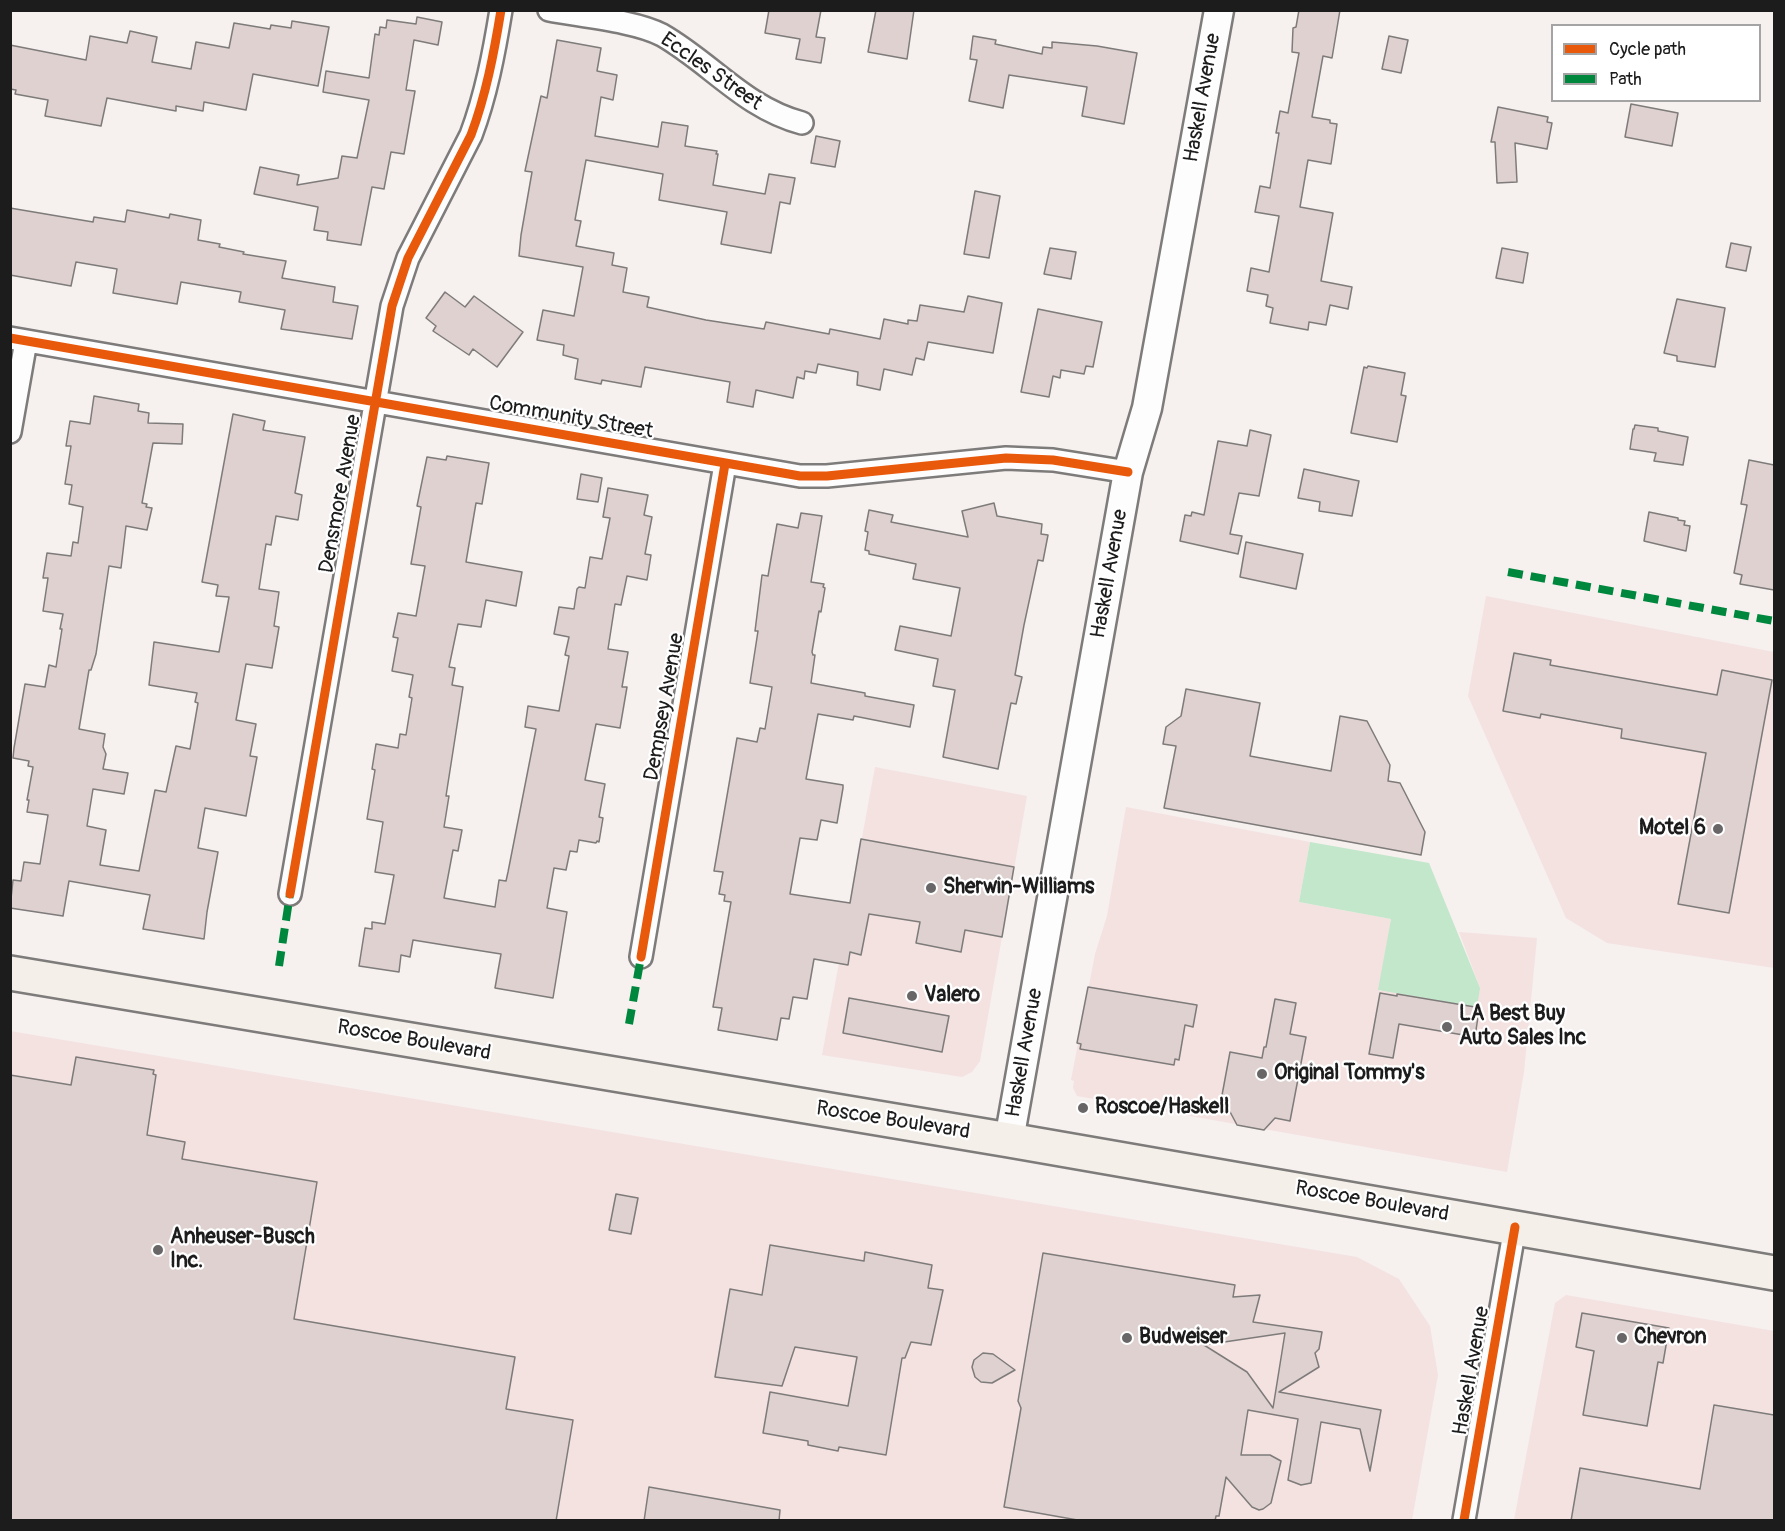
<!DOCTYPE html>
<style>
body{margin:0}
#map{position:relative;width:1785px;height:1531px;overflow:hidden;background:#f6f0ef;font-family:Pangolin,sans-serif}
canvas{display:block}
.frame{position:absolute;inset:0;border:12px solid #1c1c1c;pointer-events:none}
.legend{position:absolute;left:1551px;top:24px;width:210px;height:78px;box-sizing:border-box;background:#fff;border:2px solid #a4a4a4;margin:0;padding:8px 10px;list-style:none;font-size:18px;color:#1c1c1c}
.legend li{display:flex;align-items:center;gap:12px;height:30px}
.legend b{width:30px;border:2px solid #a4a4a4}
</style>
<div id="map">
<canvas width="1785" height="1531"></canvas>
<div class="frame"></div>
<ul class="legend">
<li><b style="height:8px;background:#e8590c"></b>Cycle path</li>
<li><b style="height:8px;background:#00873e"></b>Path</li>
</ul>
</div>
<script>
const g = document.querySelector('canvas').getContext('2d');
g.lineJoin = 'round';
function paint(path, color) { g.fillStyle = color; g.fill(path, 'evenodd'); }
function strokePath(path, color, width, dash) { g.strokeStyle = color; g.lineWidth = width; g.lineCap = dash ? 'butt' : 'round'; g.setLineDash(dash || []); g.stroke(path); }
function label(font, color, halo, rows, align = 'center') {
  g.font = font + ' Pangolin,sans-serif'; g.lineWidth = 4.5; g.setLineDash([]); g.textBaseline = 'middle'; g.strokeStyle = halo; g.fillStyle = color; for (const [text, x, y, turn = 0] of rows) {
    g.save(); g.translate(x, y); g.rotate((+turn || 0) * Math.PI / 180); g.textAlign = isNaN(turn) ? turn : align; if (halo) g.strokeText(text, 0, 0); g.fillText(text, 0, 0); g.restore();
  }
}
const built = new Path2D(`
 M1486,596L1774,652V968L1607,943L1566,918L1468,696Z
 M875,767L1027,796L980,1061L972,1072L962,1077L822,1055Z
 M1126,807L1310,842L1299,902L1391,919L1379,991L1480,988L1459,932L1537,938L1524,1072L1507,1172L1077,1096L1073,1088L1074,1081L1071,1080L1095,954L1107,916Z
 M10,1031L1357,1257L1399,1279L1430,1326L1438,1375L1412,1520H11Z
 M1566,1295L1774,1331V1520H1514L1555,1303Z`);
const green = new Path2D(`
 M1310,842L1429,863L1480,988L1477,1007L1378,990L1391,919L1299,902Z`);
const building = new Path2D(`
 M769,10H821L816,37L825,38L821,63L796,59L800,39L765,33Z
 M876,10H914L907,59L868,52Z
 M1299,10H1340L1332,58L1323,56L1312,117L1330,120V123L1337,124L1331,164L1308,160L1300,207L1333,213L1321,281L1352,287L1348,309L1330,305L1326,325L1309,322L1308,330L1270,323L1273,308L1266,306L1268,295L1247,291L1251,268L1269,272L1279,216L1255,212L1260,186L1270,188L1279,133H1276L1280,111L1288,113L1299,53L1292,52L1293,28L1296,27Z
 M417,17L442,22L438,45L414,40L406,90L415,91L404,154L391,152L384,189L372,187L361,245L327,240L328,232L314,230L318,207L254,194L260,167L299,175L297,185L338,178L342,156L357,158L369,100L323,92L326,71L369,78L375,34L379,35L380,27L386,28L387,20L416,24Z
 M292,21L329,27L318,86L253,74L246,110L204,102L203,111L176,106V111L107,98L101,126L45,116L48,100L15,94L16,90L10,89V45L86,60L90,36L127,43L130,31L157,37L152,62L191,69L196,42L229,48L234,23L270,29L271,25L291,28Z
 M973,36L996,40L995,44L1042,54L1043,47L1052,48V42L1097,46L1137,53L1124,124L1082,116L1087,87L1009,75L1003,108L969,101L977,60L970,59Z
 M1389,36L1408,40L1401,73L1382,69Z
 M557,40L601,48L597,71L617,75L613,100L601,97L595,136L658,147L662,122L688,126L685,146L717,151L716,154H718L713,185L765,194L769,174L795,178L790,204L780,202L771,253L721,244L727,212L659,200L663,174L586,160L575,220L581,221L576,246L614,253L612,265L627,268L623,292L649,297L647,307L706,320L764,329L766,322L829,334L830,329L880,339L884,319L908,324V320L917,321L920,305L964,312L968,296L1002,303L993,353L928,342L924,360L916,358L912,375L884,369L880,390L857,385L858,372L818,364L816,373L805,371L804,379L797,377L793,398L756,390L753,407L727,402L730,382L645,367L641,387L602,380L601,384L575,379L578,359L563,355L564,345L537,340L543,310L574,316L583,267L519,256L521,235L532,172L525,171L541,96L547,98Z
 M1631,104L1678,113L1672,146L1625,137Z
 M1498,107L1548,117L1547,122L1552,123L1547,149L1515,143L1517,182L1497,183L1495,142H1491Z
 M816,136L840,141L835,167L811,163Z
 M975,191L1000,196L989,258L964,254Z
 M10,208L93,222L94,217L125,222L127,210L169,218L170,214L201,220L198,240L220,244L219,247L244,252L243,254L286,261L282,278L335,287L333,302L358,306L352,339L281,329L285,310L239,302L241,292L181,282L177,304L113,293L117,269L76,262L71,286L10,275Z
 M1731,243L1751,247L1746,271L1726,267Z
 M1050,248L1076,252L1071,279L1044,274Z
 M1502,248L1528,253L1523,283L1496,278Z
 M445,292L465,307L474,296L523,332L497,367L473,349L469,355L433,331L436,326L426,318Z
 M1677,299L1725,308L1715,367L1677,361V356L1664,353Z
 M1038,309L1102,322L1093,367L1086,366L1084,374L1061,370L1060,378L1053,376L1049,397L1021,392Z
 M1368,366L1405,373L1401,395L1406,396L1397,442L1351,433L1364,367L1367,368Z
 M94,396L139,404L138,411L149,413L148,423L183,424L182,444L153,443L142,503L147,504L146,507L152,508L147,530L126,526L121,568L109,566L96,654L91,670H89L79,729L105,734L103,747L106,754L103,769L128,773L124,794L93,789L87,826L106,830L100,865L139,871L155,790L166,792L176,746L190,749L198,703L195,702L197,693L149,685L154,642L219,652L229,597L216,596L218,585L202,582L233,414L265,421L263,430L305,437L295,493L302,495L298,520L276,516L271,545L266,544L259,589L279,592L274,626L279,627L272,668L246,664L236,720L256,724L250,756L257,757L246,816L205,808L198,848L218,852L207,912L204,939L143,929L150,895L69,881L63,916L10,908L13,880L21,881L24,862L40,864L48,815L27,812L29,800H27L33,767L28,766L29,761L13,758L14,748L25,684L45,687L49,665L56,667L62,629H60L63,614L43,611L48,578H43L47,553L71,556L73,542L78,543L83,507L69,504L72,485L65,484L71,446H66L70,421L90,424Z
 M1635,425L1658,428V431L1688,437L1683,465L1654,461L1656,453L1630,449L1633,429H1634Z
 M1250,430L1271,435L1259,496L1239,493L1230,534L1242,536L1238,554L1180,541L1185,515L1191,516L1192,512L1204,515L1218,441L1247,446Z
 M447,456L489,463L482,504L476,503L466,562L522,572L516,606L486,600L481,627L458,624L449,667L455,668L452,685L463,687L446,796H449L444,827L462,830L458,851L453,850L444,898L495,907L499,880L506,881L508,872L536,729L525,727L528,706L559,711L569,656L565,655L569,637L554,634L559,607L574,609L577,589L579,587L585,588L590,557L602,559L610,518L603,517L608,488L648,495L644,515L652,517L645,554L651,555L647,580L627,576L621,605L615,604L608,649L628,652L622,687H627L620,728L596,724L585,780L605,784L599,817L603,818L599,842L597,841L596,843L579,840L577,852L570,851L566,870L554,868L547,908L567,912L553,998L495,988L501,954L444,945L413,940L410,957L401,955L399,972L359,966L365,928L372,929V922L385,924L394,875L375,872L383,822L367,819L375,770L372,769L376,744L398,748L400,734L406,735L412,698L409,697L413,675L392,671L398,638L393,637L398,613L416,616L425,566L411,564L421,507L417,506L427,457L446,460Z
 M1749,460L1774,465V590L1740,584L1742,575L1734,573L1747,505L1741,504Z
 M1304,469L1359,481L1352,516L1319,511L1320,502L1298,498Z
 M581,474L602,478L598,502L577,499Z
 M994,503L997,516L1042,524L1041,534L1048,535L1043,561L1038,560L1024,625L1015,675L1022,677L1016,704L1011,703L998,769L943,757L955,690L933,686L938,659L895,650L900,626L951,636L960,588L913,579L916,564L869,554V551L865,550L868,532L865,531L869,510L893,515L891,522L968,537L962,511Z
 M1649,512L1678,518V520L1685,521L1684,525L1690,526L1686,551L1644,541Z
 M801,513L822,516L811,582L824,584L823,587L825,588L821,612L819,611L812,652L813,655H815L811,683L865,693V696L914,705L910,727L854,716L853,720L818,714L806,779L843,785V788L837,823L821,820L817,840L800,838L790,894L850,903L861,839L1014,867L1002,937L965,930L961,952L916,943L920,922L869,914L861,955L850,952L848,965L814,959L807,999L793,997L789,1019L781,1018L777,1040L718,1030L722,1008L713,1007L731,902L724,901L725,895L719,894L723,872L714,871L737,738L757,742L760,728L765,729L772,687L750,683L758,631H755L762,575L768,576L777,524L798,528Z
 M1246,542L1303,554L1296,589L1240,577Z
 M1514,653L1551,660L1550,665L1717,695L1722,670L1772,680L1729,913L1678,904L1706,753L1621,738L1622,729L1541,714L1540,718L1503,711Z
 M1186,689L1260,703L1250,756L1331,771L1340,716L1367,721L1390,765L1388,781L1400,783L1425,832L1421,855L1164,808L1176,746L1163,744L1166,727L1181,716Z
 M1088,987L1197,1005L1193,1027L1185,1025L1179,1060L1175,1059L1174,1065L1080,1049L1081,1044L1077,1043Z
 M1380,993L1397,996V994L1475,1007V1009L1479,1010L1475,1037L1399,1024L1393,1058L1369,1054Z
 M849,998L949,1016L942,1052L843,1033Z
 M1275,999L1296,1003L1290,1034L1306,1037L1290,1121L1275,1118L1264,1130L1237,1125L1228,1108L1220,1106L1230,1052L1262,1058L1264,1047H1266Z
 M76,1057L154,1070L153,1074L156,1075L147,1135L185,1142L182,1159L317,1182L294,1319L515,1357L506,1409L573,1420L556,1521H10V1075L71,1085Z
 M616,1194L638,1198L631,1234L609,1230Z
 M770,1245L864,1261L865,1252L932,1265L928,1288L943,1290L931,1345L911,1342L905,1358H902L886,1455L839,1447L838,1451L808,1445V1441L763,1433L770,1392L848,1406L857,1357L795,1347L782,1386L715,1377L730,1289L762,1295Z
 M1043,1253L1235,1285L1233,1297L1260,1295L1253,1322L1322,1332L1319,1349L1315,1353L1319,1367L1279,1392L1381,1410L1370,1471L1360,1429L1321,1422L1311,1483L1301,1485L1288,1480L1298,1419L1248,1410L1241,1455H1270L1281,1461L1271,1503L1263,1509L1259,1510L1252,1507L1226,1477L1219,1516H1216L1215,1521H1083L1004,1507L1021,1408L1018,1401ZM1285,1333L1273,1408L1247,1372L1204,1345Z
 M1582,1313L1669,1328L1663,1363L1658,1362L1647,1426L1583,1415L1594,1351L1576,1347Z
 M983,1353L993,1354L1015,1370L992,1383L981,1382L975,1377L972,1367L974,1360Z
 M1714,1405L1774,1415V1521H1571L1580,1468L1700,1489Z
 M649,1487L780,1510L779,1521H644Z`);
const minor = new Path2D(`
 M549,10C580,16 636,21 662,35C711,63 745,108 802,123
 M10,338L800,476H827L1006,458L1053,460L1128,472
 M10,432L26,341
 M290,894L392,306L408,258L471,135C486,95 494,53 501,10
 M641,957L725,464
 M1464,1520L1515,1227`);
const secondary = new Path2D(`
 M1009,1140L1128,472L1147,408L1219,10`);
const primary = new Path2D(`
 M10,973L1009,1140L1774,1273`);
const quiet = new Path2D(`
 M1508,572L1774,621
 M279,966L290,894
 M629,1024L641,957`);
const cycleway = new Path2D(`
 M10,338L800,476H827L1006,458L1053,460L1128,472
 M290,894L392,306L408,258L471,135C486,95 494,53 501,10
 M641,957L725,464
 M1464,1520L1515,1227`);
const markers = [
 [1718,829,6,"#686666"],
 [931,888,6,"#686666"],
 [912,996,6,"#686666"],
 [1447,1027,6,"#686666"],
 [1262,1074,6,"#686666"],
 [1083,1108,6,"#686666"],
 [158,1250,6,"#686666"],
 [1127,1338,6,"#686666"],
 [1622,1338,6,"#686666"]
];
const streetNames = [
 ["Eccles Street",711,72,35],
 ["Haskell Avenue",1203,98,-80],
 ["Community Street",571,418,10],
 ["Densmore Avenue",341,494,-80],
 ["Haskell Avenue",1110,574,-80],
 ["Dempsey Avenue",665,707,-80],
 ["Roscoe Boulevard",414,1041,10],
 ["Haskell Avenue",1025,1053,-80],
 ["Roscoe Boulevard",893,1121,9],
 ["Roscoe Boulevard",1372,1202,10],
 ["Haskell Avenue",1472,1371,-80]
];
const poiNames = [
 ["Motel 6",1706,829,"right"],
 ["Sherwin-Williams",943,888],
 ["Valero",924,996],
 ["LA Best Buy",1459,1015],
 ["Auto Sales Inc",1459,1039],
 ["Original Tommy's",1274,1074],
 ["Roscoe/Haskell",1095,1108],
 ["Anheuser-Busch",170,1238],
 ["Inc.",170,1262],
 ["Budweiser",1139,1338],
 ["Chevron",1634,1338]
];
paint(built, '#f4e2e1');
paint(green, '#c2e7ca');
paint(building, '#ded1cf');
strokePath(building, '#7e7b7b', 1.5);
strokePath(minor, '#7e7b7b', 26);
strokePath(secondary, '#7e7b7b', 33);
strokePath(primary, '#7e7b7b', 38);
strokePath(minor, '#fefdfd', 21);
strokePath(secondary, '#fefdfd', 28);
strokePath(primary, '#f4efe9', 33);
strokePath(quiet, '#00873e', 8, [15, 8]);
strokePath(cycleway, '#e8590c', 9);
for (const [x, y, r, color] of markers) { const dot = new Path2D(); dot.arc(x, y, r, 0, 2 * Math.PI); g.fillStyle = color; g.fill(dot); strokePath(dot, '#fff', 2); }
label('21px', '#1c1c1c', '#fff', streetNames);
label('bold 21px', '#1c1c1c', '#fff', poiNames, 'left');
</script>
